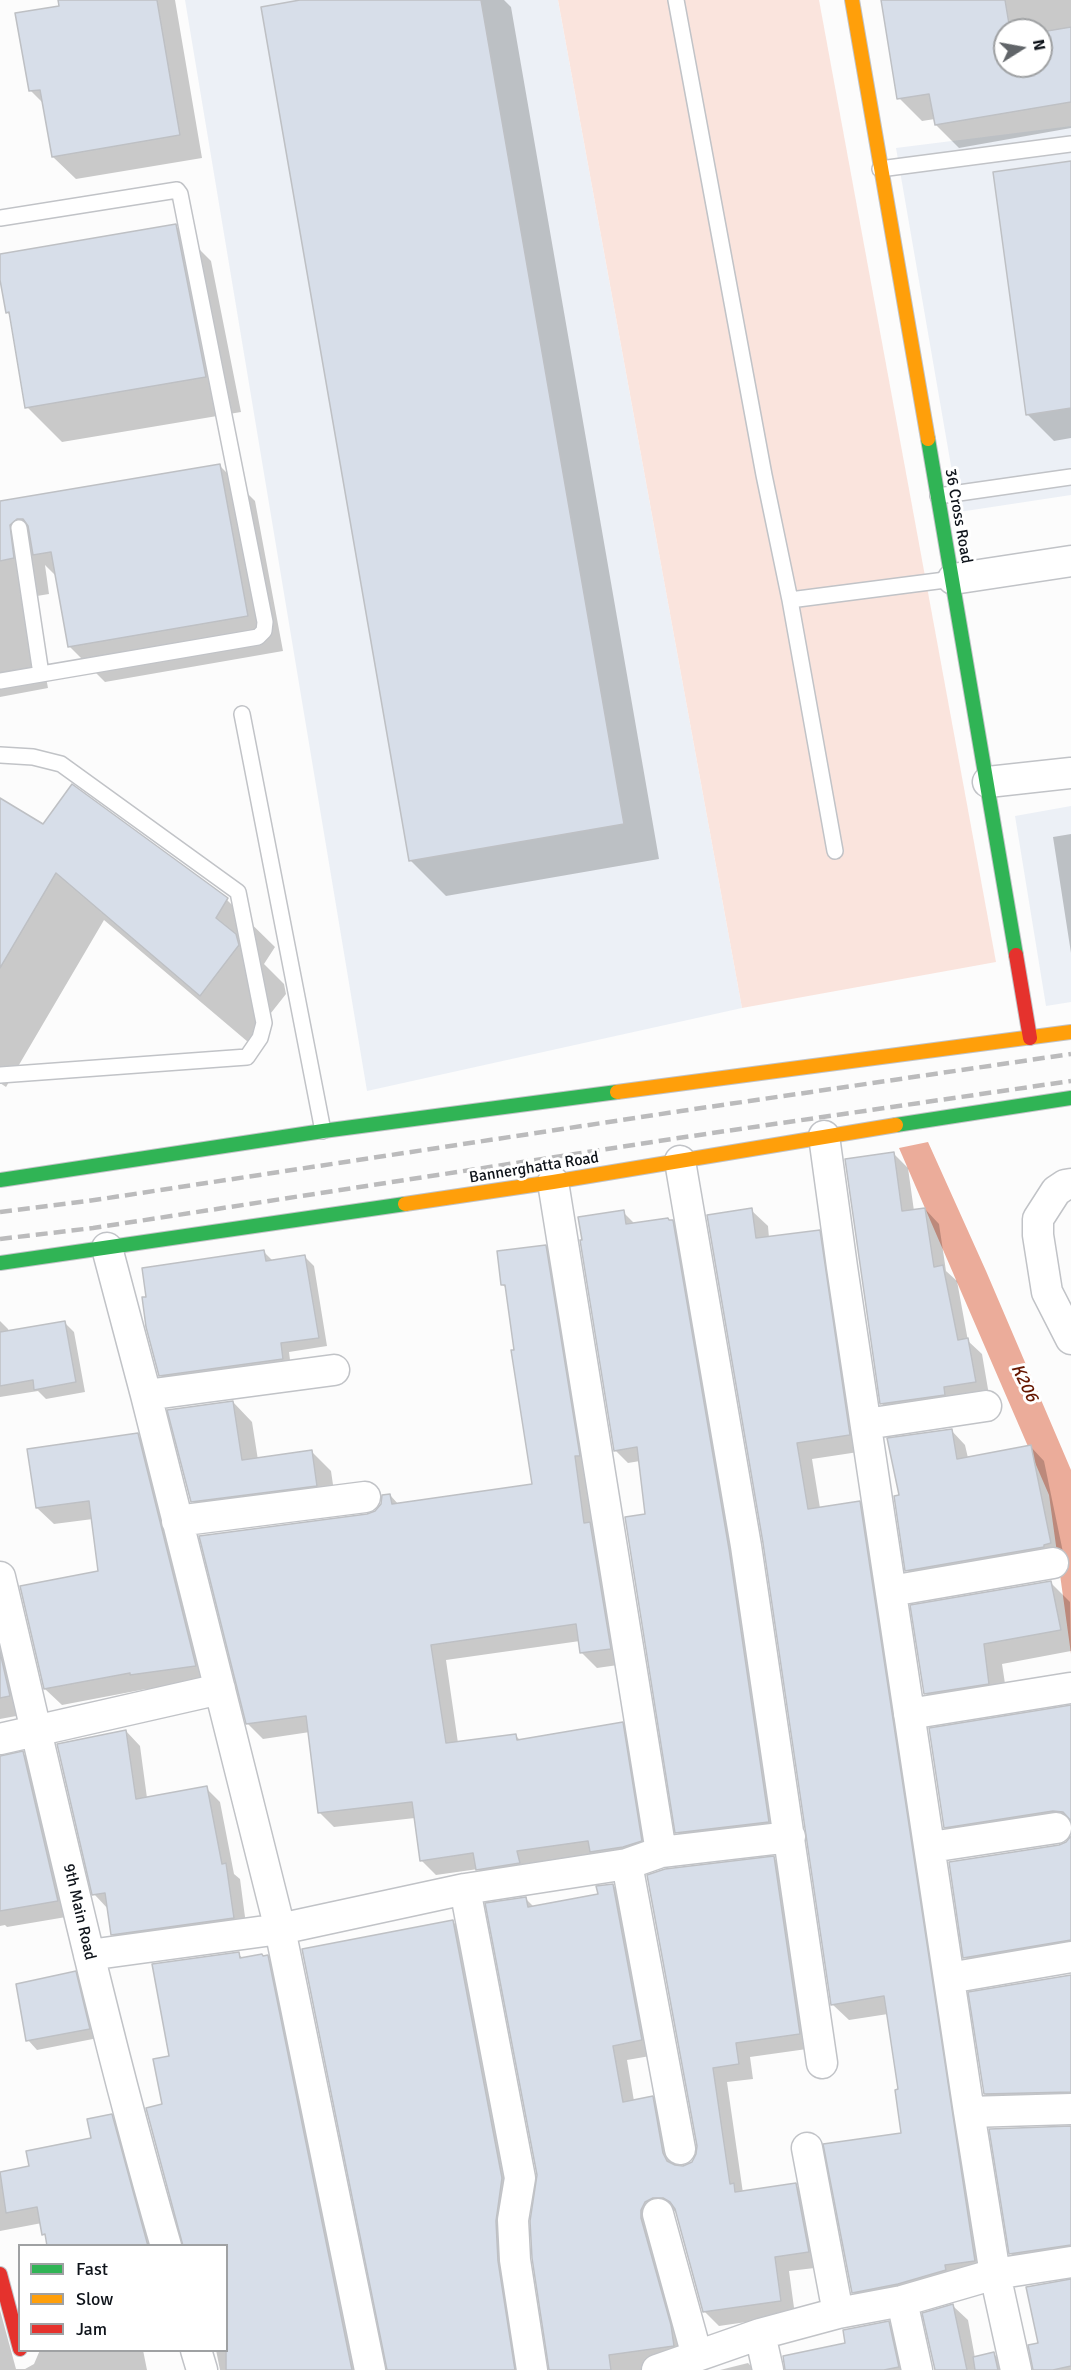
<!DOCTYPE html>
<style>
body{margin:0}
#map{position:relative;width:1071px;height:2370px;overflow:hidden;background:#fcfcfc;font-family:Signika,sans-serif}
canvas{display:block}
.legend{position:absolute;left:18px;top:2244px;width:210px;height:108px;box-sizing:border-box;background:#fff;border:2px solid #9fa1a3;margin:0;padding:8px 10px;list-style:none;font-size:18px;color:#0e131a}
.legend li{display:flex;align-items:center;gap:12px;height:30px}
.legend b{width:30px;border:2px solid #9fa1a3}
.north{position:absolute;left:993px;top:18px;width:60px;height:60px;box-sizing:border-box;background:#fff;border:2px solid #9fa1a3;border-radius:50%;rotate:79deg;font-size:16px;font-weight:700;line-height:24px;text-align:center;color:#0e131a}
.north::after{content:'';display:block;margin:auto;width:21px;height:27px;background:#616569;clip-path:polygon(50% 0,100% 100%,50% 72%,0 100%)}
</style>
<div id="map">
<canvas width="1071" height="2370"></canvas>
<ul class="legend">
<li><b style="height:8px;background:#30b455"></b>Fast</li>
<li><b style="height:8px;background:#ff9f0a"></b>Slow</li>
<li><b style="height:8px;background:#e5322d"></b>Jam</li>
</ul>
<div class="north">N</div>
</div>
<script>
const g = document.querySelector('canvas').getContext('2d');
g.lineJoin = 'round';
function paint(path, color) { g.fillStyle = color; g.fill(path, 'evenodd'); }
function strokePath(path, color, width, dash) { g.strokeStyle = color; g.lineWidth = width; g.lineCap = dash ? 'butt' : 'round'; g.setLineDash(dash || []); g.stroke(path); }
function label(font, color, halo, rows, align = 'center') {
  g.font = font + ' Signika,sans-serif'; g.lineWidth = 6; g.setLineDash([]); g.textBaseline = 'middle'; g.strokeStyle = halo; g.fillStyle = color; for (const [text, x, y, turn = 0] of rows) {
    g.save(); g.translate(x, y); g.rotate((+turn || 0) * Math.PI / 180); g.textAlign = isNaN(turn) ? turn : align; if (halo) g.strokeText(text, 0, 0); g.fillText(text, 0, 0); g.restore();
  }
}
const built = new Path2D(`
 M185,0H558L742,1008L367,1091Z
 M1071,126V495L959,512L896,148Z
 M1071,806V1002L1046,1006L1015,816Z`);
const green = new Path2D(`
 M558,0H819L996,962L742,1008Z`);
const water = new Path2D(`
 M928,1142L986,1271L1071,1470V1654L1049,1495L899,1148Z`);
const shadow = new Path2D(`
 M59,0H175L202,158L76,179L53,157L44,104L30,90L60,7Z
 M309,0H504L511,7L659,859L446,896L411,861Z
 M892,0H1071V128L959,148L936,125L935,119L922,121L899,98ZM1005,30H1041V66H1005Z
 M1071,163V438L1054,441L1027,414Z
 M176,226L211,261L241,412L62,442L27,407L11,316L7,312L0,272V255Z
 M219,465L255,501L283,651L105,682L69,646L57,577L45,565L49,594L31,597L48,688L0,697V522Z
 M0,799L43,826L227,900L275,947L264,964L284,984L286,994L248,1042L104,920L6,1087L0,1083Z
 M1071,834V953L1053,837Z
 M894,1154L908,1168L914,1211L925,1209L939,1224L946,1271L957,1281L968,1341L982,1354L989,1395L896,1418L882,1404Z
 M751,1210L768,1226L769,1238L819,1232L835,1248L865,1451L812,1459L820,1508L859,1503L876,1519L991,2277L870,2308L853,2292L903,2134L900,2091L888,2014L849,2020L832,2004Z
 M623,1212L635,1224L672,1221L685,1234L781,1835L690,1845L677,1832L647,1516L640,1461L628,1463L615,1450Z
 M545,1246L560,1261L625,1664L597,1668L582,1653L580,1641L446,1660L458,1743L515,1735L521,1741L622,1723L637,1739L656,1856L493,1884L478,1869L436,1875L421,1860L415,1818L334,1827L319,1812L310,1732L263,1739L248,1724L368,1516L376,1512L390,1495L399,1505L533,1485L507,1289L503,1285Z
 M264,1252L273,1261L305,1257L314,1266L327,1346L289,1352L291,1368L169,1384L160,1375Z
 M0,1321L8,1329L9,1332L64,1322L74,1332L85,1392L46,1399L38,1391L0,1397Z
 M233,1402L252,1422L258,1460L312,1452L331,1471L336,1505L211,1521L192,1501Z
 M951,1430L965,1445L968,1458L1030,1446L1044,1461L1064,1557L921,1585L907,1570L900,1496Z
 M137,1435L154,1452L212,1682L149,1691L146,1689L62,1705L45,1689L100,1572L93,1519L54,1524L37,1508Z
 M1050,1582L1070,1602L1071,1651L1002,1664L1008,1703L945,1713L925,1693Z
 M0,1598L27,1714L0,1719Z
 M1071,1708V1825L960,1842L945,1827Z
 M126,1731L140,1746L147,1798L206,1788L220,1802L234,1874L240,1879L247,1932L127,1948L112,1934L109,1910L94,1894Z
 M23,1753L37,1768L72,1916L7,1927L5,1925L0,1926V1756Z
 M1071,1838V1956L979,1972L965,1957L1059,1847Z
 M774,1858L788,1873L814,2048L750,2057L753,2079L727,2082L743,2193L796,2185L810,2200L823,2267L789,2271L795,2315L719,2326L704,2311L677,2211L668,2212L685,2341L666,2370H550L538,2175L526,1899L535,1908L600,1895L613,1885L627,1900L656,2055L627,2060L634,2101L652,2098L667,2112L677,2167L683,2168L693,2163L698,2155V2146L648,1876Z
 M453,1922L468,1936L517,2194L526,2370H388Z
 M238,1954L244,1959L267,1957L282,1972L363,2370H220L216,2350H226V2246L164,2106L171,2057Z
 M75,1973L85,1983L98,2038L37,2050L28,2040Z
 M1071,1976V2106L1000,2108L985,2094Z
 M111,2116L126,2131L158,2246H49L42,2223L0,2231V2173L31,2167L92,2139Z
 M1071,2128V2261L1025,2268L1011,2254Z
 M1071,2281V2370H1033L1040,2345Z
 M953,2306L968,2320L975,2358L994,2354L1009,2370H935Z
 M0,2310L16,2369H25L34,2364L40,2350H143L147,2370H0Z
 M888,2323L903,2337L910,2370H785L784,2355L790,2356L847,2344Z
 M748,2363L755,2370H720Z`);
const building = new Path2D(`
 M58,0H157L180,135L52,157L40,90L29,91L15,13L59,6Z
 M300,0H481L624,824L409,861L261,7Z
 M881,0H1005L1010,30H1005V66H1041V32L1071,27V102L935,125L929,94L897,99Z
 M1071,161V408L1026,415L993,172Z
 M176,224L206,377L25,408L9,312L6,313L0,280V254Z
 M220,464L248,616L68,647L51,552L33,555L28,526L23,519H17L10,525L14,558L0,561V501Z
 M72,784L228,898L216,918L236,934L239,945L200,996L56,873L0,968V798L43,824Z
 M894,1152L902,1211L925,1208L934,1267L943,1265L958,1340L968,1338L976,1382L944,1387L945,1395L880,1404L845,1159Z
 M752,1208L756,1238L820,1230L850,1435L797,1443L808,1509L860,1501L975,2261L945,2265L946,2270L898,2284L852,2293L823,2144L901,2133L895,2090L898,2089L884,1996L831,2005L763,1543L707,1215Z
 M624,1210L626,1224L668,1218L669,1220H673L729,1549L769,1822L675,1833L625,1517L645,1514L637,1447L614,1451L580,1240H582L578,1217Z
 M546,1245L580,1456H575L584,1523L590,1522L611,1649L580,1653L576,1624L431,1645L446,1743L516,1734L517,1740L623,1722L642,1841L623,1847L590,1852L588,1841L517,1851L520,1863L476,1870L473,1853L420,1861L412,1802L318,1813L306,1716L246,1724L199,1536L367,1514L375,1511L381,1504L382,1495L390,1494L392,1504L532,1484L511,1350H514L505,1285H501L497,1251Z
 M264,1250L266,1261L305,1255L319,1338L281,1343L283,1359L159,1376L146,1327L142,1297H146L142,1268Z
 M65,1321L76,1382L34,1390L33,1380L0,1386V1332Z
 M233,1401L242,1460L312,1450L317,1486L191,1502L167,1410Z
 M952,1429L957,1459L1031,1445L1051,1543L1044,1545V1547L905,1571L894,1496L899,1495L887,1438Z
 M138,1433L196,1666L130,1675V1673L44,1689L20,1586L98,1571L89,1501L36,1508L27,1449Z
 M1051,1581L1061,1630L984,1644L989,1684L924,1694L910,1605Z
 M0,1652L10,1696L0,1698Z
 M1071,1705V1821L1063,1812L1053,1811L944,1828L929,1728Z
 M126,1730L136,1799L207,1786L222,1864L226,1863L234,1918L111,1935L105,1893L92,1895L57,1744Z
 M23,1751L58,1901L0,1911V1756Z
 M1071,1836V1940L963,1958L949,1862L1059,1845L1066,1842Z
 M774,1856L800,2034L736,2043L739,2064L713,2068L730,2184L734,2183L735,2192L796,2183L809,2252L775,2257L781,2301L703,2312L675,2209L670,2202L663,2198H653L645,2202L641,2210V2218L671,2325L674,2346L609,2355L611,2370H549L532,2258L530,2221L537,2175L485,1903L526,1897L528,1907L598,1894L596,1886L613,1884L642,2040L613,2046L623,2102L653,2096L663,2153L667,2161L675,2165L683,2166L692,2162L696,2154L697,2146L647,1875L665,1869Z
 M453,1920L502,2178L496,2221L498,2261L515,2370H387L302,1949Z
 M239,1952L240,1958L262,1954L263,1956L268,1955L352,2370H226V2246H183L146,2108L162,2104L153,2059L169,2056L152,1964Z
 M76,1971L90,2029L26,2041L16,1984Z
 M1071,1975V2092L984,2094L968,1992Z
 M112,2114L148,2246H47L45,2234L42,2235L37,2207L6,2213L0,2172L29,2166L26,2151L91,2138L87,2119Z
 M1071,2126V2245L1009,2254L989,2129Z
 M1071,2279V2366L1053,2370H1033L1028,2345L1038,2343L1026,2287Z
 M953,2304L967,2370H935L922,2313Z
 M889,2321L899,2367L884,2370H785L783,2356L845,2343L843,2330Z
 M994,2352L998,2370H975L973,2357Z`);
const lane = new Path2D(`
 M676,0L764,475L790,600
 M880,169L1071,144
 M0,218L177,190L180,194L265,622L264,631L258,637L0,681
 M938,496L1071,477
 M19,528L41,674
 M242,714L323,1131
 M0,755L33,757L61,764L238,892L264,1023L260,1038L247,1057L0,1075
 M835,851L790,600L953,579`);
const street = new Path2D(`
 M953,579L1071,561
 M988,782L1071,773
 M824,1136L842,1267L969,2112L995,2274L1016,2370
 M680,1161L746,1546L822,2063
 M553,1182L661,1852
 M1071,1184L1065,1185L1056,1191L1038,1219V1235L1047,1292L1071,1339
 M107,1248L146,1395L280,1929L370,2370
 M146,1395L334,1370
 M866,1424L986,1406
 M177,1521L365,1497
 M0,1577C53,1801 102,2025 166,2246
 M891,1591L1053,1563
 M909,1714L1070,1688
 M0,1739L220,1689
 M931,1847L1056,1828
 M627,1864L680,2149
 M465,1889L520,2178L513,2220L515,2260L532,2370
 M89,1955L280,1929L465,1889L627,1864L661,1852L790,1837
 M949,1978L1071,1957
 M969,2112L1071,2109
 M807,2148L838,2313
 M658,2214L697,2356
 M902,2301L917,2370
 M760,2334L768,2370
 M196,2350L202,2370
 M657,2370L760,2334L838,2313L902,2301L995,2274L1071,2262`);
const fast = new Path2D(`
 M928,439L1016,955
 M896,1125L1071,1098
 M0,1180L323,1131L617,1092
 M0,1263L405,1204`);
const slow = new Path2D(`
 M852,0L928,439
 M617,1092L1071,1032
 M405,1204L553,1182L896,1125`);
const jam = new Path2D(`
 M1016,955L1030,1038
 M0,2274L20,2349`);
const rail = new Path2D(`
 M0,1212L88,1201L681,1111L1071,1054
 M0,1239L93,1228L685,1137L1071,1081`);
const streetNames = [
 ["36 Cross Road",958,516,80],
 ["Bannerghatta Road",534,1168,-9],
 ["9th Main Road",79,1912,77]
];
const waterNames = [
 ["K206",1024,1383,64]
];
paint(built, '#ecf0f6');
paint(green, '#fae4dd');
paint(water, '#ebac9a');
paint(shadow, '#0003');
paint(building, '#d7dee9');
strokePath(building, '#bec0c4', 1.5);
strokePath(lane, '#c1c3c7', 18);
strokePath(street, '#c1c3c7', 33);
strokePath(fast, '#c1c3c7', 16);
strokePath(slow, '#c1c3c7', 16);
strokePath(jam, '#c1c3c7', 16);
strokePath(lane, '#fff', 15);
strokePath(street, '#fff', 30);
strokePath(fast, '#30b455', 14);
strokePath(slow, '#ff9f0a', 14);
strokePath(jam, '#e5322d', 14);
strokePath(rail, '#bbbbbc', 4.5, [12, 6]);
label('16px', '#0e131a', '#fff', streetNames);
label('italic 18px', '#651600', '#fff', waterNames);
</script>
